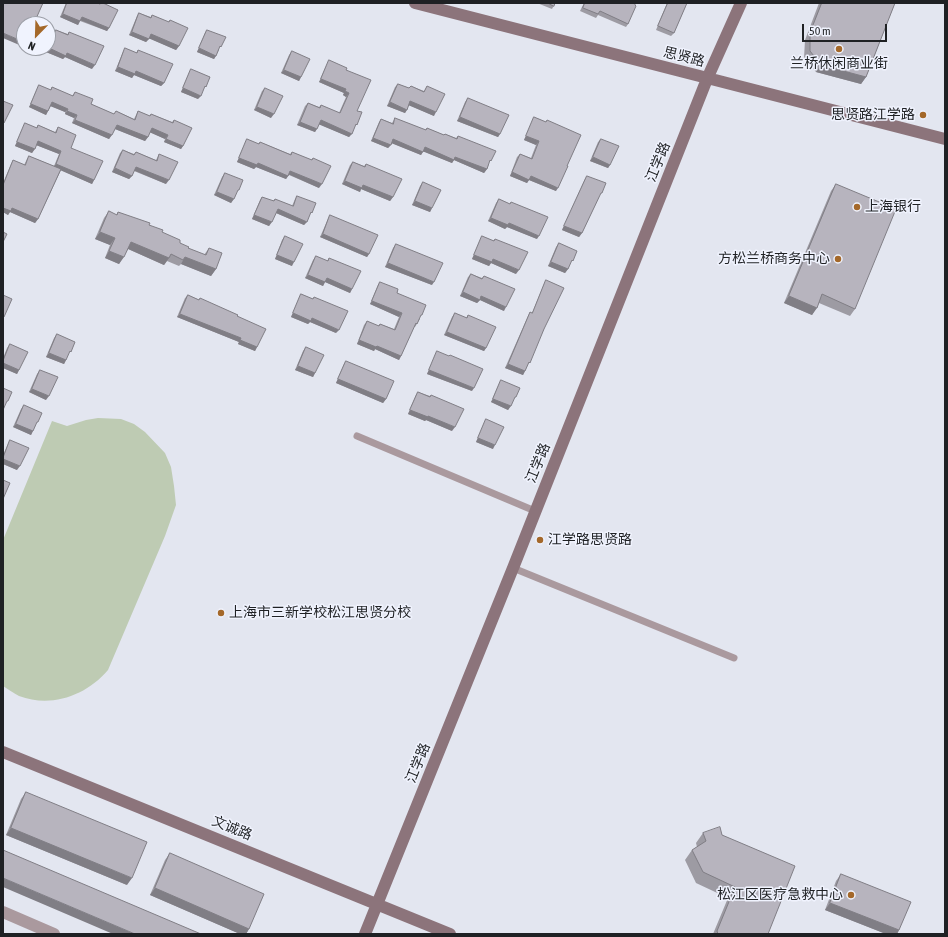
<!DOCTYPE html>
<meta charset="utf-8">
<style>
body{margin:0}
#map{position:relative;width:948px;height:937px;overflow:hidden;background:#e3e6f0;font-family:"Asap Condensed",sans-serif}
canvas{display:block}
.frame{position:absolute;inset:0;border:4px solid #1f2124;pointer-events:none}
.north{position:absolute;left:16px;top:16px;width:40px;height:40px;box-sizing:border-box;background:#f0f3fe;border:1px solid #9c9fa7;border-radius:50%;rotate:203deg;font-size:11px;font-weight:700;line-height:16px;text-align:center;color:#1f2124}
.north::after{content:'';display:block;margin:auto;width:14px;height:18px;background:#a4682a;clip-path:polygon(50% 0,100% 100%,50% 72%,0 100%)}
.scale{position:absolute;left:802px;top:24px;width:85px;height:18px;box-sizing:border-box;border:2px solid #1f2124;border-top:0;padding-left:5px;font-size:12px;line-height:14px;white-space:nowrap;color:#1f2124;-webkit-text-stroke:3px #f0f3fe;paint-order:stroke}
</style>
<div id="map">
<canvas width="948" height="937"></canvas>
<div class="frame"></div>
<div class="north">N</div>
<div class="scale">50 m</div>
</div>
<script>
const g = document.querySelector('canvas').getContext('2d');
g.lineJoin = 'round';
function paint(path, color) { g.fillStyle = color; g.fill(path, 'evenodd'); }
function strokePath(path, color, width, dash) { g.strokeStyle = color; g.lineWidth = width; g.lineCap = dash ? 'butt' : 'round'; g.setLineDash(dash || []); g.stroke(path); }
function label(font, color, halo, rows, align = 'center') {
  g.font = font + ' "Asap Condensed","Noto Sans SC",sans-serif'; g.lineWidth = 3; g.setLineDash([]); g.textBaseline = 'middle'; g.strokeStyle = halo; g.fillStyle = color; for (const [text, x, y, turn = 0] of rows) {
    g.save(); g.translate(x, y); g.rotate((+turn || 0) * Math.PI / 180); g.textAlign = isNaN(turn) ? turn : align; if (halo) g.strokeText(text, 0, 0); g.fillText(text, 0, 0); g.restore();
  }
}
const green = new Path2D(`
 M98,418L121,419L134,424L145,432L165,453L171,467L174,486L176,505L165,536L108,670C86,696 51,708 19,696C13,693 8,689 3,686V540L52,421L67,426L86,420Z`);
const lane = new Path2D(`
 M357,436L535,511
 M513,568L734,658`);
const street = new Path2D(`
 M3,912L54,934`);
const secondary = new Path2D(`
 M415,3L945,139
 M3,752L450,934
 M365,934L513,568L707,79L741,3`);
const wall = new Path2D(`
 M66,3H99L109,28L107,31L80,21L78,25L60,17Z
 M537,3H555L552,9Z
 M584,3H635L628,24L626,27L598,15L596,18L580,11Z
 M667,3H687L674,33L671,36L656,30Z
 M819,3H895L866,77L861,84L816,72L804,58L805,40Z
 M139,13L151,17L152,15L168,22L170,20L179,46L176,50L149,38L146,42L129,35L137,16Z
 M56,30L68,34L69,32L92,69L65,57L63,59L46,52L54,33Z
 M207,30L219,50L214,59L197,52L205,33Z
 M125,48L136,53L138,50L164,83L161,86L134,75L132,78L115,71L123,52Z
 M292,51L301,77L299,81L281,73L289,55Z
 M329,60L346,70L357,111L354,128L349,137L319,124L315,132L297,125L305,106L308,103L319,107L321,105L339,113L346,97L343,95L344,93L319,82L327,64Z
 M191,69L198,99L181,92L189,73Z
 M398,84L409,88L411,86L424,91L427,86L434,116L409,105L405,113L387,106L395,87Z
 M39,85L50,90L52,87L72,96L75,92L91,104L114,114L116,111L134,119L138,111L150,116L151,114L172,122L174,120L183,146L181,149L164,142L165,139L150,132L148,137L145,141L115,129L109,139L72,123L74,118L65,114V112L51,106L48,111L46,115L29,107L37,89Z
 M265,88L271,118L254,110L262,91Z
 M468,98L500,134L498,137L457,121L465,102Z
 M534,117L546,122L547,120L556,191L529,180L527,183L510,176L517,157L520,154L531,158L536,145L524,140L532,121Z
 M395,118L425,130L427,128L444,135L445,134L456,138L458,136L489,164L487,169L484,173L454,160L452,163L423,151L421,155L392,143L388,148L371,141L379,122L381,119L392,123Z
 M25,123L36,128L38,125L55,132L58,127L71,148L94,180L92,184L61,170L38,219L35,223L10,212L8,215L3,212V183L11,164L13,160L24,165L27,159L29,156L54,166L59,154L36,145L32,153L15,146L23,127Z
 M247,139L258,144L260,142L290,154L292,152L311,160L313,158L319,188L289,175L286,179L256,167L254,169L237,162L245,143Z
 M601,139L610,165L608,168L590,161L598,142Z
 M123,150L134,154L136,152L156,160L159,154L166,184L134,171L132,176L129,179L112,172L120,153Z
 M353,162L364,166L366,164L393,197L390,201L361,189L360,192L342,184L350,165Z
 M225,173L236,194L231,203L214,195L222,177Z
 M587,176L599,197L582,233L579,237L562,230L585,179Z
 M423,182L432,208L430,212L412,205L420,186Z
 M836,184L855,309L850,316L819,303L812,315L784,303L831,191Z
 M297,196L309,216L304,225L276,213L269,226L252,219L260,200L262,197L273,201L275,199L292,206L295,199Z
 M499,199L510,204L511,202L537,239L507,227L505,229L488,221L496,203Z
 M109,211L116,215L118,212L149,225L188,248L204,255L209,248L216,269L211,276L181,264L179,266L167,261L164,265L128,249L119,264L105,258L110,245L95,239L104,218Z
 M330,215L369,254L367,257L320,237L328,219Z
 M285,236L292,266L275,259L282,240Z
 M482,236L493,241L495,239L516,274L491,263L489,266L472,259L480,240Z
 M559,243L570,264L568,269L565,273L548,266L556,247Z
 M396,244L432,285L385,267L393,248Z
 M316,256L327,261L329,258L352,289L350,293L325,282L323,286L305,278L313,260Z
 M471,274L482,278L484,276L504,311L480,300L477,303L460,296L468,277Z
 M546,280L544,329L525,371L523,375L505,368L528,316L530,312L532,313L544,284Z
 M380,282L397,293L420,319L415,327H414L401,356L399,360L375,349L374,351L357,344L364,325L367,321L378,326L380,324L394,329L399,317L370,304L378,285Z
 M301,294L313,299L314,297L336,333L310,322L308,324L291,317L299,298Z
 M188,295L237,316L257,347L255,351L238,344L239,342L177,317L185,298Z
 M455,313L466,318L468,315L486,348L484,351L444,335L452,317Z
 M57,334L68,355L66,360L64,364L46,357L54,338Z
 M10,344L19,370L17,374L3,368V358L7,348Z
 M306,347L315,373L313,377L295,370L303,351Z
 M437,351L472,391L427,374L435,355Z
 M346,361L386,399L383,403L336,383L344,364Z
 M40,370L46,400L29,392L37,374Z
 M501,380L513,401L508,410L491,402L499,384Z
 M418,392L430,396L431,395L452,431L426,420L425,421L408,414L416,395Z
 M24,405L35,426L31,435L13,427L21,409Z
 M486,419L493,449L476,442L484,423Z
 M10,440L17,470L3,464V455L8,444Z
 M26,792L127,885L6,835L21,799Z
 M703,833L722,835L768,934H713L728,898L696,883L685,860L692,850L697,847L696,843Z
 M170,853L249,929L246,934H240L150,895L165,860Z
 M841,874L899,930L897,934H886L825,910L836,881Z`);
const shadedWall = new Path2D(`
 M63,14L80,21L78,25L60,17Z
 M82,17L109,28L107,31L80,20Z
 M132,32L149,39L146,42L129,35Z
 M3,33L24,42V47L3,38Z
 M151,34L179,46L176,50L148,38Z
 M49,48L67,53L95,65L92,69L65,57L63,59L46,52Z
 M199,48L216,56L214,59L197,52Z
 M821,65L866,77L861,84L816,72Z
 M118,67L136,71L164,83L161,86L134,75L132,78L115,71Z
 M284,70L301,77L299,81L281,73Z
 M321,79L346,89L344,93L319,82Z
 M183,88L201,96L198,99L181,92Z
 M345,91L349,93L346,97L343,95Z
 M410,101L436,112L434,116L408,105Z
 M52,102L68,109L65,112L50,106Z
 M390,102L407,110L405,113L387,106Z
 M31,104L48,111L46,115L29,107Z
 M257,107L274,114L271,118L254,110Z
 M67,111L77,115L74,118L65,114Z
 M460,117L500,134L498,137L457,121Z
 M75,120L112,135L109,139L72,123Z
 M321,120L352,134L349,137L318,124Z
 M300,122L317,129L315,132L297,125Z
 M117,125L148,137L145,141L115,129Z
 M152,128L168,135L165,139L149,132Z
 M526,136L539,141L536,145L524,140Z
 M373,138L391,145L388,148L371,141Z
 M166,139L183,146L181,149L164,142Z
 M393,139L423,152L421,155L391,143Z
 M38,141L61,151L59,154L36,145Z
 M17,142L35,149L32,153L15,146Z
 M425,147L455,157L487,169L484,173L454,160L452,163L422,151Z
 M593,157L610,165L608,168L590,161Z
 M239,158L258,163L288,176L286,179L256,167L254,169L237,162Z
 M56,164L94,180L92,184L53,167Z
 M136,167L169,180L166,184L133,170Z
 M115,168L132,176L129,179L112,172Z
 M290,171L322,184L319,188L288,174Z
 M512,172L531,176L558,188L556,191L529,180L527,183L510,176Z
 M345,181L363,185L393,197L390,201L361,189L360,192L342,184Z
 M217,192L234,199L231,203L214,195Z
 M415,201L432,208L430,212L412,205Z
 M3,208H12L38,219L35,223L10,212L8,215L3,212Z
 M278,209L307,222L304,225L276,213Z
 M254,215L272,222L269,226L252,219Z
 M491,218L509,223L539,236L537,239L507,227L505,229L488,221Z
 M564,226L582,233L579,237L562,230Z
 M100,232L115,238L110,245L95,239Z
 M323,234L369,254L367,257L320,237Z
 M131,242L169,258L164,265L126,248Z
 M109,251L124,257L119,264L105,258Z
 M277,255L294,262L292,266L275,259Z
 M474,255L493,259L519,270L516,274L491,263L489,266L472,259Z
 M185,257L216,269L211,276L181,264Z
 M551,262L568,269L565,273L548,266Z
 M388,263L434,282L432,285L385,267Z
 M308,275L327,278L352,289L350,293L325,282L323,286L305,278Z
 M463,292L481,296L506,307L504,311L480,300L477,303L460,296Z
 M789,296L817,308L812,315L784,303Z
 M372,301L402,313L399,317L370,304Z
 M293,313L312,318L339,330L336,333L310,322L308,324L291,317Z
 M180,314L241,338L239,342L177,317Z
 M447,332L486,348L484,351L444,335Z
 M240,340L257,347L255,351L238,344Z
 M359,340L377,346L401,356L399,360L375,349L374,351L357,344Z
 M49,353L66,360L64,364L46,357Z
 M3,363L19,370L17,374L3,368Z
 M508,364L525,371L523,375L505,368Z
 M298,366L315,373L313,377L295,370Z
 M429,370L474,388L472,391L427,374Z
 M338,379L386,399L383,403L336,383Z
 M32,389L49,396L46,400L29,392Z
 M493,399L511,406L508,410L491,402Z
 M410,410L428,416L455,427L452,431L426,420L425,421L408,414Z
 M16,424L33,431L31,435L13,427Z
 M478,438L495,445L493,449L476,442Z
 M3,459L20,466L17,470L3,464Z
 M11,828L132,878L127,885L6,835Z
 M3,878L135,934H113L3,887Z
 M155,888L249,929L246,934H240L150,895Z
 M830,903L899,930L897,934H886L825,910Z`);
const building = new Path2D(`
 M3,3H43L35,21L36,22L35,24H24V42L3,33Z
 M67,3H98L99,4L103,3L118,10L109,28L82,17L80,21L63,14Z
 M548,3H555L554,6Z
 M585,3H635V5L636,6L628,24L600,11L598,14L583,8Z
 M668,3H687L674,33L658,26Z
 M822,3H895L866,77L821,65L810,51V33Z
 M139,13L151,18L152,15L169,22L170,20L188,28L179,46L151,34L149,39L132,32Z
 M56,30L68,35L69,32L104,46L95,65L67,53L66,56L49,48Z
 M207,30L226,37L221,47L220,46L216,56L199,48Z
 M125,48L137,53L138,50L173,64L164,83L136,71L135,74L118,67Z
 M292,51L310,59L301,77L284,70Z
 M329,60L347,68L346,70L371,80L357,111L362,112L357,125L356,124L352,134L321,120L317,129L300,122L308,103L320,108L321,105L340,113L349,93L345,91L346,89L321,79Z
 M191,69L210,77L206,87L205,86L201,96L183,88Z
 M398,84L409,88L411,86L424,92L427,86L445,94L436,112L410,101L407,110L390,102Z
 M39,85L51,90L52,87L73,96L75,92L93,99L91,104L114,114L116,111L135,120L138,111L150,116L151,114L173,123L174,120L192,128L183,146L166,139L168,135L152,128L148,137L117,125L112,135L75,120L77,115L67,111L68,109L52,102L48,111L31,104Z
 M265,88L283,96L274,114L257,107Z
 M468,98L509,115L500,134L460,117Z
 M3,101L13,105L4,123H3Z
 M534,117L546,122L547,120L581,135L567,166H568L558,188L531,176L529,180L512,172L520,154L532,159L539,141L526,136Z
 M395,118L426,130L427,128L444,135L445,134L457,139L458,136L496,151L491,161L490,160L487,169L455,157L454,160L425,147L423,152L393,139L391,145L373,138L381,119L393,124Z
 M25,123L37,128L38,125L56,133L58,127L76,135L71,148L103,161L94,180L56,164L61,151L38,141L35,149L17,142Z
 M247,139L259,144L260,142L291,155L292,152L312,160L313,158L331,166L322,184L290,171L288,176L258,163L257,165L239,158Z
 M601,139L619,146L610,165L593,157Z
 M123,150L134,155L136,152L157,161L159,154L178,162L169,180L136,167L132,176L115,168Z
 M29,156L61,169L38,219L12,208L11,211L3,208V185L13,160L25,165Z
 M353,162L365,167L366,164L402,179L393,197L363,185L362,188L345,181Z
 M225,173L243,180L239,190H238L234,199L217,192Z
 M587,176L606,183L602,193H601L582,233L564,226Z
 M423,182L441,190L432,208L415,201Z
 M836,184L896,209L855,309L822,294L817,308L789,296Z
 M297,196L316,203L312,213L311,212L307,222L278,209L272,222L254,215L262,197L274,201L275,199L293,206Z
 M499,199L510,204L511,202L548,217L539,236L509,223L508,225L491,218Z
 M109,211L117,215L118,212L150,223L149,225L163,230L162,232L180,240V243L189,247L188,248L206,255L209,248L222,253L216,269L185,257L183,260L171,254L169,258L131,242L124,257L109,251L115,238L100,232Z
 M330,215L378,235L369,254L323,234Z
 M3,232L7,234L3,242Z
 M285,236L303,244L294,262L277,255Z
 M482,236L494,241L495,239L528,252L519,270L493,259L492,262L474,255Z
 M559,243L577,251L573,261L572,260L568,269L551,262Z
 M396,244L443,263L434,282L388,263Z
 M316,256L328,261L329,258L361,271L352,289L327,278L325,282L308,275Z
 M471,274L482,279L484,276L515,289L506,307L481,296L480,300L463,292Z
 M546,280L564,288L544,329L530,363L529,362L525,371L508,364L530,312L532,313Z
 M380,282L398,289L397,293L426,305L422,315H421L417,324L416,323L401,356L377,346L376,347L359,340L367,321L379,326L380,324L395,330L402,313L372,301Z
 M301,294L313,299L314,297L348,311L339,330L312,318L311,321L293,313Z
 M3,295L12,299L4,317H3Z
 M188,295L199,300L200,298L238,315L237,316L266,329L257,347L240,340L241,338L180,314Z
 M455,313L467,318L468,315L496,327L486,348L447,332Z
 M57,334L75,342L71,352L70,351L66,360L49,353Z
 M10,344L28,352L19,370L3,363V361Z
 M306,347L324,355L315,373L298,366Z
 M437,351L449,356L450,355L483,369L474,388L429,370Z
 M346,361L394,381L386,399L338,379Z
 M40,370L58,377L49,396L32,389Z
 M501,380L520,388L516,397H515L511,406L493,399Z
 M3,388L12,392L8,401H7L3,410Z
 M418,392L430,397L431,395L464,409L455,427L428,416V417L410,410Z
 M24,405L42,413L38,422H37L33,431L16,424Z
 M486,419L504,427L495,445L478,438Z
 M10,440L29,448L20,466L3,459V458Z
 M3,480L10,483L3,499Z
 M26,792L147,842L132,878L11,828Z
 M720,827L722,835L795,866L768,934H718L717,931L735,887L703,872L692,850L706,841L703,833Z
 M3,850L201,934H135L3,878Z
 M170,853L264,894L249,929L155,888Z
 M841,874L911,902L899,930L830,903Z`);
const markers = [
 [839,49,4,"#a4682a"],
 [923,115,4,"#a4682a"],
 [857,207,4,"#a4682a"],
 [838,259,4,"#a4682a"],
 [540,540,4,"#a4682a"],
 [221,613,4,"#a4682a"],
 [851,895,4,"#a4682a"]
];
const streetNames = [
 ["思贤路",684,57,14],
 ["江学路",658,162,-68],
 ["江学路",538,463,-68],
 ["江学路",418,763,-68],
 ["文诚路",232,828,22]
];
const poiNames = [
 ["兰桥休闲商业街",839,64,"center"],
 ["思贤路江学路",915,115],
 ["上海银行",865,207,"left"],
 ["方松兰桥商务中心",830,259],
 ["江学路思贤路",548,540,"left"],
 ["上海市三新学校松江思贤分校",229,613,"left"],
 ["松江区医疗急救中心",843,895]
];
paint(green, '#becbb3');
strokePath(lane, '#aa999e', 7);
strokePath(street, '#aa999e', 12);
strokePath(secondary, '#8c747b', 12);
paint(wall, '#9d9ba3');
paint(shadedWall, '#807e85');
paint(building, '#b7b4be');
strokePath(building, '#807e85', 1);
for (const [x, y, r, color] of markers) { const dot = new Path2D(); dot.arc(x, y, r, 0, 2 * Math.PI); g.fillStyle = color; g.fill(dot); strokePath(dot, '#f0f3fe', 1.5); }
label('14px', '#1f2124', '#f0f3fe', streetNames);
label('14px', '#1f2124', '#f0f3fe', poiNames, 'right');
</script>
